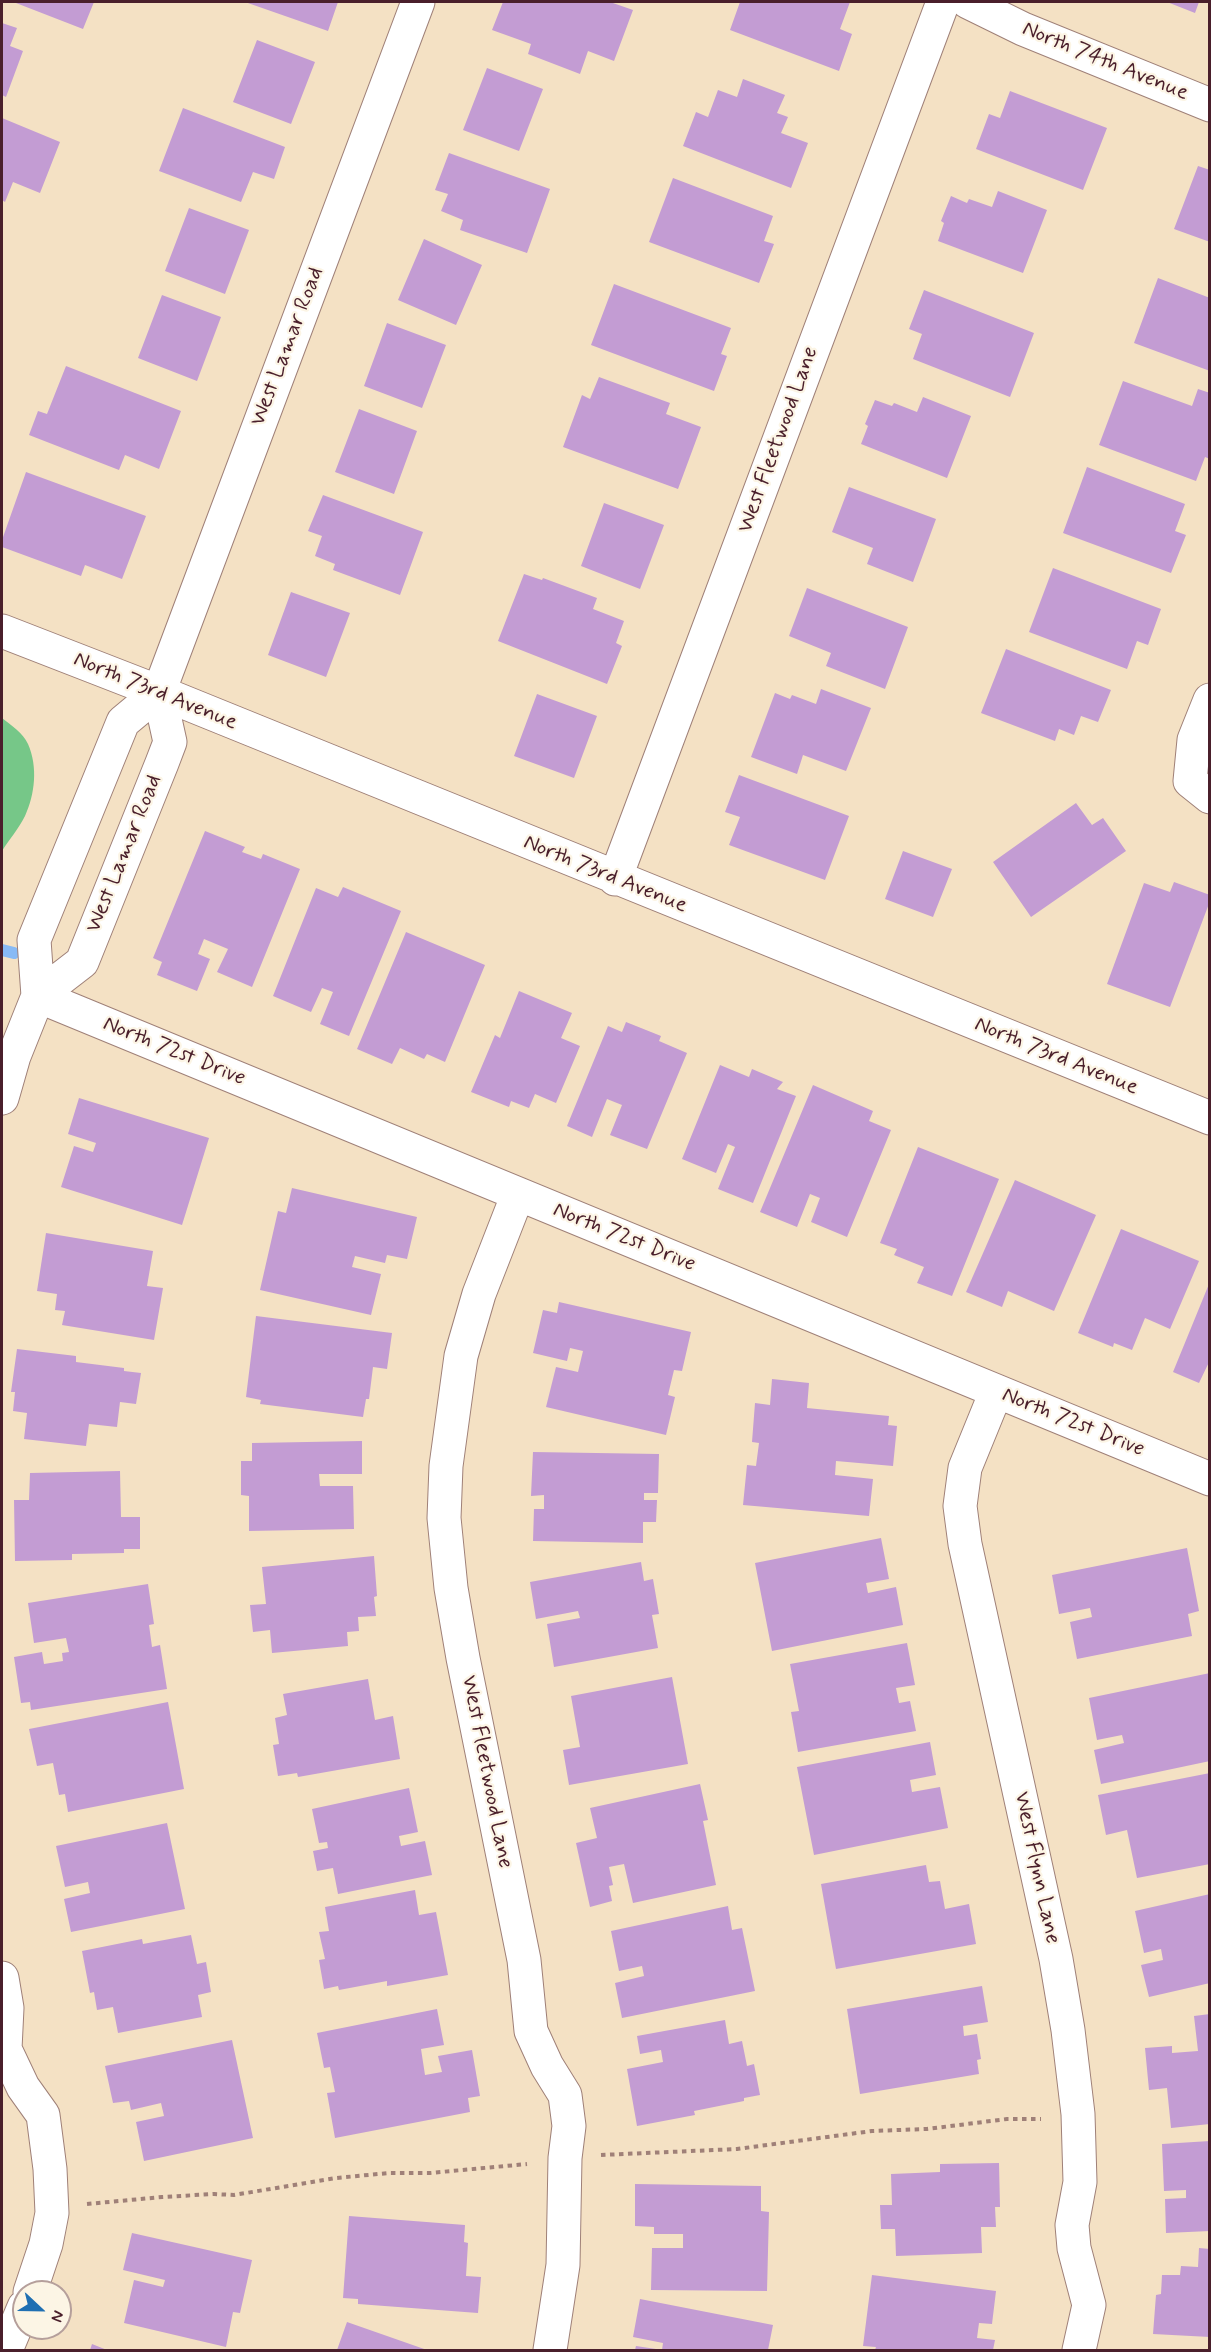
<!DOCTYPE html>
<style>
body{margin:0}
#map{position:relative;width:1211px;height:2352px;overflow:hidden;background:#f4e1c4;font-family:Mynerve,sans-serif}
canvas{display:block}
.frame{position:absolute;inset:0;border:3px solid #4a1f2b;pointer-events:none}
.north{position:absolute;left:12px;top:2280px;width:60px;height:60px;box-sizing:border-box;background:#fcf5e5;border:2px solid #b59f9b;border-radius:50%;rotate:112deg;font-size:16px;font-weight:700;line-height:24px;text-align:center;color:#4a1f2b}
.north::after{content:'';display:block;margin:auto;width:21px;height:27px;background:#1f6fb2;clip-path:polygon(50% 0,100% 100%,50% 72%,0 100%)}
</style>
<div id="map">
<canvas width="1211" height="2352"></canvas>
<div class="frame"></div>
<div class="north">N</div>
</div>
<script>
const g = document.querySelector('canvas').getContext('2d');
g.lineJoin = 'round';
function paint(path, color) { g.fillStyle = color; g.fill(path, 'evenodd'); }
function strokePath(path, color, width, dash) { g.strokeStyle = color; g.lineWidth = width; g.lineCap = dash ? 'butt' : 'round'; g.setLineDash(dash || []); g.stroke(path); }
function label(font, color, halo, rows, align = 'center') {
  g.font = font + ' Mynerve,sans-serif'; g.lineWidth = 4.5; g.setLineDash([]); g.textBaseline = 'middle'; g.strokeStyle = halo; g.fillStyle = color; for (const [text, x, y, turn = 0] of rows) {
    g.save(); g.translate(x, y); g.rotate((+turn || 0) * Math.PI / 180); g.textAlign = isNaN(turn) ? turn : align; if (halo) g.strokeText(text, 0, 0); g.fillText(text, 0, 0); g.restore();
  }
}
const green = new Path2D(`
 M2,718C11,725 23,733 28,744C38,767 35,794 25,816C19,828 9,840 2,851Z`);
const stream = new Path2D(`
 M2,950L14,953`);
const building = new Path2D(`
 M17,2H94L83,29L16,3Z
 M245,2H338L328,31Z
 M503,2H610L633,10L614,61L588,51L580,74L528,54L531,44L492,30Z
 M740,2H850L840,29L852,34L839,71L730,30Z
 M1167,2H1199L1195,13Z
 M2,23L17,28L10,46L23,51L6,97L2,95Z
 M257,40L315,62L291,124L233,102Z
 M487,68L543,89L519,151L463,130Z
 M743,79L785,95L777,113L788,117L781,133L808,143L791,188L683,146L696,112L708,117L718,90L737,97Z
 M1010,91L1107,128L1083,190L976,149L989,114L1000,118Z
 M183,108L285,147L274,179L253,172L241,202L159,171Z
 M2,118L60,142L40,193L13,182L5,202L2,200Z
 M449,153L550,189L527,253L460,230L463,220L441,211L448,194L435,190Z
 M1198,166L1210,170V242L1174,229Z
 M673,178L773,216L764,241L774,244L759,283L649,242Z
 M998,191L1047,210L1023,273L938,241L944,223L941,221L951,196L967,203L969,199L992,207Z
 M189,208L249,230L225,294L165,271Z
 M424,239L482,265L456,325L398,300Z
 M1158,278L1210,298V371L1134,343Z
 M614,284L731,328L721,354L727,356L714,391L591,345Z
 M924,290L1034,333L1010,397L913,359L922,334L909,329Z
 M162,295L221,317L197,381L138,358Z
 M387,323L446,345L422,408L364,386Z
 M66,366L181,411L159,469L125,455L119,470L29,435L38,411L47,414Z
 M599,377L670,403L666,414L701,427L678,489L563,447L582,395L590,399Z
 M1123,381L1192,406L1198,389L1210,393V459L1205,457L1196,481L1099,445Z
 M923,397L971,416L947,478L861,444L868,426L865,424L875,400L892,406L894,403L917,412Z
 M359,409L417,431L394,494L335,472Z
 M1087,467L1185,504L1175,531L1186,535L1171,573L1063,533Z
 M26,472L146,516L122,579L85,565L81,576L2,547V540Z
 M849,487L936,519L913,582L867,564L873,548L832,532Z
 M323,495L423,532L400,595L333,570L335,564L315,556L322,536L308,531Z
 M604,503L664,525L640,589L581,566Z
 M1053,568L1161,609L1148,645L1137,641L1127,669L1029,632Z
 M524,574L542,580L543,578L597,598L593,609L624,621L616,643L622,646L607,684L498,641Z
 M807,588L908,627L885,689L826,666L831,653L789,636Z
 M291,592L350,613L326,677L268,655Z
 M1006,649L1111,690L1098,722L1081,716L1074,735L1059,729L1055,741L981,713Z
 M821,689L871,708L846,771L803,755L797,774L751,757L775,693L790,699L792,695L816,704Z
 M537,694L597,716L574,778L514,756Z
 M739,775L849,816L825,880L729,845L740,817L725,812Z
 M1076,803L1092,825L1103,818L1126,851L1031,917L993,862Z
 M205,831L245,847L242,852L261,859L263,854L300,869L252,987L217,972L228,949L204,939L198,954L210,959L197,991L157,975L162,962L153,958Z
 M903,851L952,869L933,917L885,899Z
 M1174,882L1210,895V901L1170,1007L1107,984L1144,883L1170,892Z
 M343,887L401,911L349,1036L320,1024L333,992L322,988L311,1012L273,996L316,888L338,897Z
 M406,932L485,965L445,1062L427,1054L424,1059L400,1048L392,1064L357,1049Z
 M519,991L572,1013L561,1038L580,1046L556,1103L535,1094L529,1108L511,1101L509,1107L471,1092L495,1035L500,1038Z
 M626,1022L661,1036L659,1041L687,1053L647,1149L610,1135L622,1105L607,1099L592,1137L567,1126L608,1026L622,1032Z
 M720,1065L749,1077L752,1069L783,1082L777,1089L796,1096L753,1203L718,1189L735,1147L728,1144L716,1173L682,1159Z
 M813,1085L873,1111L869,1121L891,1130L847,1237L811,1222L820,1198L810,1194L797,1227L760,1212Z
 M79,1098L209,1138L182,1225L61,1187L74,1146L93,1152L96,1143L68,1134Z
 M918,1147L999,1179L952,1296L917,1283L924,1267L894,1255L897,1249L880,1243Z
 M1015,1180L1096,1215L1054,1311L1008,1291L1002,1307L966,1292Z
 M292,1188L417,1217L407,1259L387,1255L385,1263L355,1256L352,1267L381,1274L371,1315L260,1290L278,1211L286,1213Z
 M1121,1229L1199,1261L1170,1329L1145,1318L1132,1350L1114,1343L1113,1347L1078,1333Z
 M46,1233L153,1251L147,1286L163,1288L154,1340L62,1325L65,1311L55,1310L57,1294L37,1291Z
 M1209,1284L1210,1360L1199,1383L1173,1372Z
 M559,1302L691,1332L682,1371L674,1370L668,1395L675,1397L666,1435L546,1407L556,1367L578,1372L583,1351L570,1348L567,1361L533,1353L543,1310L557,1313Z
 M256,1316L392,1333L387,1369L373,1367L369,1399H366L363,1417L260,1404L261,1400L246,1397Z
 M17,1349L76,1356V1362L124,1368V1371L141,1373L136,1404L120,1402L117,1427L89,1424L86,1446L24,1439L27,1413L13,1411L15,1392H11Z
 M772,1379L809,1383L807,1408L889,1416L888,1425L897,1426L893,1466L836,1461L835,1475L873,1479L869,1516L743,1505L747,1465L756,1466L759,1443L752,1442L755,1403L770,1405Z
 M362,1441V1474H319L320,1486H353L354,1529L249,1531V1496L241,1495V1461H252V1443Z
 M533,1452L659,1454L658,1493H644V1500H657L656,1522H643V1543L533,1541L534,1509H544V1495L531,1496Z
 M120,1471L121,1517H140V1549H124V1553L72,1554V1560L15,1561L14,1500H29L30,1473Z
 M881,1538L889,1579L866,1583L868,1593L896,1587L903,1625L772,1651L755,1563Z
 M1187,1548L1199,1611L1188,1614L1192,1636L1077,1659L1070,1622L1092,1617L1090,1608L1059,1614L1052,1575Z
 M374,1556L377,1596L374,1597L376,1616L358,1617L359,1631L347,1632L348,1646L272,1653L270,1630L253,1632L250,1605L266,1604L262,1567Z
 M641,1562L644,1581L653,1579L659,1614L652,1615L658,1648L554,1667L547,1624L580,1618L578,1611L536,1619L530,1582Z
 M148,1584L154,1624L149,1625L152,1647L160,1645L167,1689L31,1710L30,1702L21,1703L14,1657L42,1652L44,1664L63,1661L62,1653L69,1652L66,1638L34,1643L28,1603Z
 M907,1643L915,1685L896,1688L899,1703L910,1701L916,1731L798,1752L791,1712L799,1711L790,1664Z
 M1210,1673V1761L1101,1784L1094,1750L1124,1743L1122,1735L1097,1740L1089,1698Z
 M672,1677L688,1764L569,1785L563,1750L580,1747L571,1696Z
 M368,1679L375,1720L393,1716L400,1759L298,1777L297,1773L278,1776L273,1745L279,1744L275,1718L287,1715L283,1694Z
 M168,1702L184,1789L68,1812L65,1794L59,1795L53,1763L37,1766L29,1729Z
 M930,1742L936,1775L910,1780L912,1792L940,1787L948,1828L814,1855L797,1767Z
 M1210,1773V1864L1137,1878L1127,1830L1106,1835L1098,1795Z
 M700,1784L708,1820L703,1821L716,1885L633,1903L624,1864L609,1867L613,1885L609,1886L612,1901L590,1907L576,1843L597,1838L590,1808Z
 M409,1788L418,1832L399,1836L401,1846L425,1841L432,1875L338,1894L333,1868L317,1871L313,1851L328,1848L327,1842L319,1843L312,1809Z
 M167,1823L185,1909L71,1932L64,1899L90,1893L88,1882L65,1887L56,1846Z
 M926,1865L929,1882L940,1881L945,1909L969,1904L976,1944L836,1969L821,1884Z
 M415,1890L419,1915L436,1912L448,1975L387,1986V1981L339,1990L338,1986L324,1989L319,1960L325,1959L319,1932L329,1931L325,1907Z
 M1210,1894V1983L1149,1997L1141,1965L1163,1960L1161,1949L1144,1953L1135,1911Z
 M728,1906L732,1930L742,1928L755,1991L622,2018L615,1983L644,1976L642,1966L619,1971L611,1931Z
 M191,1935L197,1964L206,1962L211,1992L198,1995L202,2017L118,2033L113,2007L97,2010L94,1992L90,1993L82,1951L142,1939L143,1944Z
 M982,1986L988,2022L963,2026L964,2036L977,2034L981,2059L977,2060L979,2074L860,2094L847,2009Z
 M437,2009L444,2045L421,2049L425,2075L442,2072L438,2056L472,2050L480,2096L468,2098L470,2112L335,2138L327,2093L335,2092L330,2067L324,2068L317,2033Z
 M1210,2014V2124L1171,2128L1167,2088L1149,2090L1145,2048L1172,2046V2053L1198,2051L1194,2016Z
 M725,2020L729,2044L742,2041L747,2066L754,2064L760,2095L744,2098V2101L694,2111L695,2115L637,2126L627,2069L663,2062L661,2050L640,2054L637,2036Z
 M232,2040L253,2138L144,2161L136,2122L164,2116L161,2103L131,2110L129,2101L113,2103L105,2066Z
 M1210,2141V2231L1166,2233L1165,2199L1186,2198V2190L1164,2191L1162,2144Z
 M999,2163L1000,2207H995L996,2227H981L982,2253L896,2256L895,2229H881L880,2205H892L891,2174L940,2172V2164Z
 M635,2184L761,2186V2211L769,2212L767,2291L651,2290L652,2248H683V2234H654V2227L635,2226Z
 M349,2216L465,2225L464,2242L468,2243L466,2276L481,2277L478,2313L358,2304V2299L343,2298Z
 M132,2233L252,2260L240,2313L233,2312L226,2347L124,2323L134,2280L163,2287L165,2280L123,2270Z
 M1199,2248L1210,2249V2337L1153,2334L1156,2295L1161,2294L1162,2275H1180L1181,2266L1198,2267Z
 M872,2275L996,2291L992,2324L979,2323L977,2338L995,2340L993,2350H875L876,2347L863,2346Z
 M640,2299L773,2325L768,2350H662L663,2343L633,2337Z
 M347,2322L427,2350H337Z
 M92,2344L107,2350H90Z
 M636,2346L656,2349L655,2350H635Z`);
const path = new Path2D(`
 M601,2155L737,2149L872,2131L927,2129L1007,2119H1041
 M87,2204L162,2197L214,2194L234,2195L336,2178L389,2173H430L527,2164`);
const minor = new Path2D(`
 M968,2L1023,29L1210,105
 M2,631L159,692L1210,1118
 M1210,700L1194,740L1190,781L1210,797
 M615,879L943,2
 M38,996L1210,1479
 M38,996L82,962L162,763L170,742L159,692
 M2,1098L14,1056L38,996L34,940L123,722L159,692L418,2
 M518,1194L479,1294L461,1356L446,1466L444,1518L451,1588L463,1658L524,1960L531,2031L547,2066L565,2095L569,2126L565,2158L563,2265L550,2350
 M996,1392L965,1468L960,1506L965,1544L1056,1959L1068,2030L1078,2114L1080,2182L1072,2225L1074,2248L1089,2305L1079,2350
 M2,1978L7,2008L5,2049L23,2087L43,2115L50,2169L52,2213L46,2244L30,2292
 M6,2350L24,2307`);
const streetNames = [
 ["North 74th Avenue",1105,62,22],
 ["West Lamar Road",288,347,-69],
 ["West Fleetwood Lane",779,440,-70],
 ["North 73rd Avenue",155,692,22],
 ["West Lamar Road",125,854,-68],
 ["North 73rd Avenue",605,875,22],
 ["North 72st Drive",174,1052,22],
 ["North 73rd Avenue",1056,1057,22],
 ["North 72st Drive",624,1238,22],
 ["North 72st Drive",1073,1423,22],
 ["West Fleetwood Lane",486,1772,79],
 ["West Flynn Lane",1036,1868,78]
];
paint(green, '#76c788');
strokePath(stream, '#88baf5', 12);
paint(building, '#c39cd3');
strokePath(minor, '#9f8078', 35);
strokePath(path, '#9f8078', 4, [4.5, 4.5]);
strokePath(minor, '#fff', 33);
label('22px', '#4a1f2b', '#fcf5e5', streetNames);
</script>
